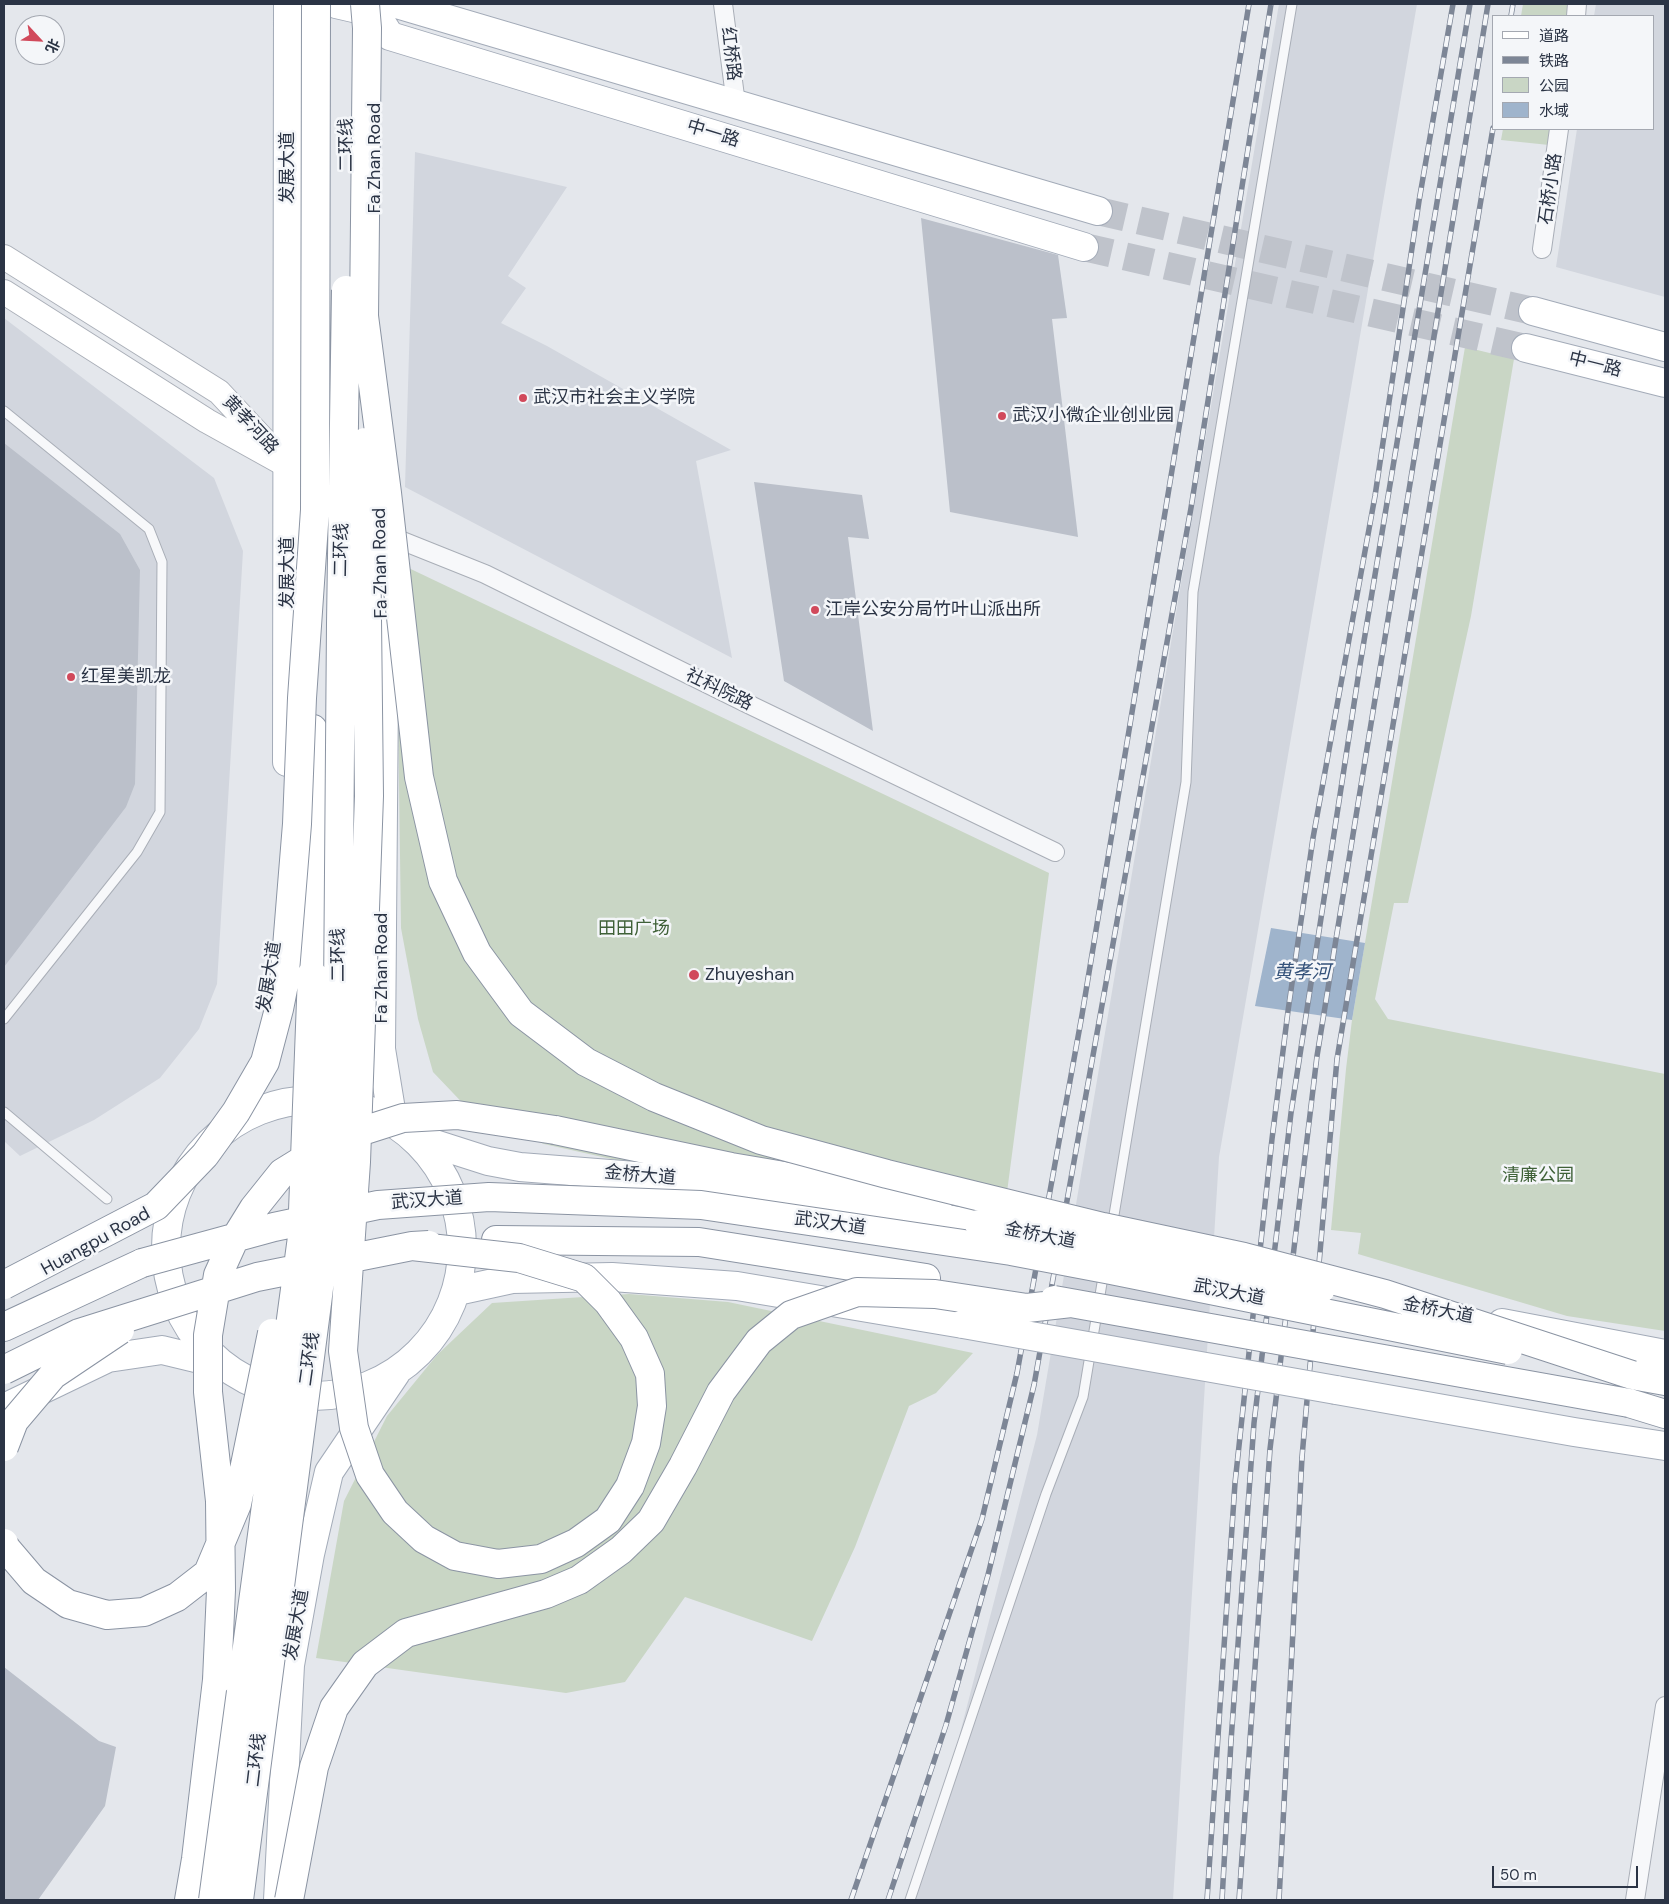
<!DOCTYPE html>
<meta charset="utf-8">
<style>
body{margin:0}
#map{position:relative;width:1669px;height:1904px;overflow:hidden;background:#e4e7ec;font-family:"DM Sans","Noto Sans SC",sans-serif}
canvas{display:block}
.frame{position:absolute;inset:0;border:5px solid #2b3445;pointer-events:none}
.legend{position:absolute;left:1492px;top:15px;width:162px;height:115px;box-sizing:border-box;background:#f4f6f9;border:1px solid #a4a8b1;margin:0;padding:6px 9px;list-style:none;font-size:15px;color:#2b3445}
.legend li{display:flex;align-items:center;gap:10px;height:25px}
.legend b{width:25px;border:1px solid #a4a8b1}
.north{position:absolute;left:15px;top:15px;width:50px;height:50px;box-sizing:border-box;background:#f4f6f9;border:1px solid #a4a8b1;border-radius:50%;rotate:115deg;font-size:14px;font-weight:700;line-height:20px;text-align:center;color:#2b3445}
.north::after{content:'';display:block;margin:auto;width:18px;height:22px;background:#d1495b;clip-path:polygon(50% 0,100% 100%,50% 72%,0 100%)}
.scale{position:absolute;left:1492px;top:1866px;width:146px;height:22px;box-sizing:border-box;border:2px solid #2b3445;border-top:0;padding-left:6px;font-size:15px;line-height:18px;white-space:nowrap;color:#2b3445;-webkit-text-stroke:4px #f4f6f9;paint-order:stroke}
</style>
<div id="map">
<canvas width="1669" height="1904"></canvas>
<div class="frame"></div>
<ul class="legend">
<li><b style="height:6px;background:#fff"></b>道路</li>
<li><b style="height:6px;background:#7d8696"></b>铁路</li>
<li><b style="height:14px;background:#c9d6c5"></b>公园</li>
<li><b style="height:14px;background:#9fb4cc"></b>水域</li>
</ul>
<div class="north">北</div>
<div class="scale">50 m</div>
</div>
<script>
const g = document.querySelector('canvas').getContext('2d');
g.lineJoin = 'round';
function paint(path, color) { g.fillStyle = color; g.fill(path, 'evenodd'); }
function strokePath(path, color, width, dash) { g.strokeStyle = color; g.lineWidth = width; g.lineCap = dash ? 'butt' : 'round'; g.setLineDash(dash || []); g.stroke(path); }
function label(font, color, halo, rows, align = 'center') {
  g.font = font + ' "DM Sans","Noto Sans SC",sans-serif'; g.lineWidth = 5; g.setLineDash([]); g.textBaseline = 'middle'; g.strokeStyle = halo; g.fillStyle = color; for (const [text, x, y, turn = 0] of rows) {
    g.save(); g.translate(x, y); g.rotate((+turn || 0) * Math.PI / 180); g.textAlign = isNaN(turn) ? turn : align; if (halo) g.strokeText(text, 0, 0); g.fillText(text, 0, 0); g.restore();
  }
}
const built = new Path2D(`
 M1279,4H1417L1219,1157L1173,1900H908L958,1741L1037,1435Z
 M1596,4H1665V297L1556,267L1577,129H1653V16H1594Z
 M415,152L567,187L508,276L526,288L501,323L547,346L731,450L696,461L732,658L405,487Z
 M4,318L214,478L243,551L217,984L199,1029L160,1078L94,1120L20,1156L4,1141Z`);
const green = new Path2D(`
 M1523,4H1569L1567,16H1521Z
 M1503,129H1552L1549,145L1501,140Z
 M1465,347L1514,359L1471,616L1408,903H1394L1375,999L1388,1019L1665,1074V1331L1567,1316L1358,1254L1361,1233L1331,1230L1346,1069L1352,1020Z
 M396,562L1049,873L1004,1215L661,1170L544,1144L473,1114L433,1072L418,1019L401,928Z
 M629,1294L728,1302L973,1353L936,1393L909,1406L855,1547L812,1641L685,1597L625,1682L566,1693L316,1658L344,1501L387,1416L437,1355L492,1303Z`);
const water = new Path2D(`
 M1271,928L1365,943L1352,1020L1255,1006Z`);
const building = new Path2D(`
 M921,218L1058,255L1067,318L1052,319L1078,537L950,512Z
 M4,443L120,534L140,570L135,784L126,807L4,967Z
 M754,482L862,495L869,539L848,537L873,731L784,681Z
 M4,1667L99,1741L116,1747L105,1806L38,1900H4Z`);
const primaryTunnel = new Path2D(`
 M1098,211L1533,311
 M1084,247L1526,348`);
const lane = new Path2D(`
 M4,411L149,529L162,562L160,812L137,852L4,1019
 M4,1112L107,1199
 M1112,1227L1186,782L1193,592L1292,4
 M910,1900L1046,1494L1083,1397L1104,1271`);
const street = new Path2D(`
 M723,4L736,104
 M1576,16L1577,4
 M1542,249L1559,129
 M385,534L485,574L746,703L1055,852
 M1635,1900L1665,1706`);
const secondary = new Path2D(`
 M4,257L219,392L288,466L207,421L4,292`);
const primary = new Path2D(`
 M336,4L375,13
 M397,4L1098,211
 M375,13L390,36L1084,247
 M1533,311L1665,347
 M1526,348L1665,383
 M380,527L384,689L381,1049L393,1122
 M287,762L288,4
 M166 1248a148 148 0 1 1 296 0a148 148 0 1 1-296 0Z
 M413,1137L488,1161L520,1167L699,1181L979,1224
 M457,1291L512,1279L612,1277L737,1286L963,1324
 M1502,1323L1665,1354
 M1336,1390L1574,1432L1665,1446
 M4,1408L108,1358L162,1350L220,1364
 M278,1900L290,1665L310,1554L329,1472L396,1373`);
const highway = new Path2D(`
 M312,974L313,729
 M555,1130L731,1167L938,1202
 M496,1240L699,1242L926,1278
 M4,1327L142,1263
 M1632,1375L1665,1381
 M1629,1403L1665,1414
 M189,1900L196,1859L217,1680`);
const rail = new Path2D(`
 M1511,16L1513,4
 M851,1900L982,1519L1017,1373L1082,1015L1249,4
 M888,1900L946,1725L988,1575L1034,1385L1191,508L1271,4
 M1207,1900L1235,1483L1272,1139L1288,1011L1313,838L1375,496L1419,201L1453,4
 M1222,1900L1231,1741L1254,1423L1291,1113L1360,665L1470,4
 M1239,1900L1270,1449L1317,1056L1488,4
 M1279,1900L1302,1457L1337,1059L1493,128`);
const primaryBridge = new Path2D(`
 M979,1224L1321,1289
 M963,1324L1336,1390`);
const highwayBridge = new Path2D(`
 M365,4L367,28L364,316L387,493L419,777L443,881L477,953L521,1013L586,1062L654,1097L761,1140L887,1174L1103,1227L1244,1257L1385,1294L1632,1375
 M365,442L369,796L356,1162L343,1351L354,1428L370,1475L395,1512L424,1539L455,1556L498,1564L541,1559L576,1543L608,1520L630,1486L646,1443L652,1406L650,1374L634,1338L608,1302L584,1278L519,1258L412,1246
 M142,1263L274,1227L378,1205L489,1197L701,1205L1011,1251L1111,1270L1508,1350
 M4,1285L156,1206L205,1155L236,1112L265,1062L279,1009L284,984L297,824L302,698L315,510L316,4
 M1054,1300L1629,1403
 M4,1370L79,1333L257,1277L412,1246L429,1245
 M4,1447L14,1421L53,1375L120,1330
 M4,1543L5,1547L34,1581L68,1604L107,1615L144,1612L177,1597L208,1573L237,1504L272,1333
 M217,1680L221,1590L220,1501L208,1392V1335L218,1275L233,1242L254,1208L282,1173L316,1152L356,1133L403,1118L457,1115L555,1130
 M213,1900L302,1237L312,974
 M239,1900L327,1227L338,995L341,623L346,290
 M289,1900L314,1767L334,1708L365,1664L406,1633L546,1594L579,1580L621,1550L651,1521L683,1466L721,1392L759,1341L791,1315L857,1292L935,1294L1027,1308L1071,1303`);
const markers = [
 [523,398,5,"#d1495b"],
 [1002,416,5,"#d1495b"],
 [815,610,5,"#d1495b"],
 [71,677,5,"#d1495b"],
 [694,975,6,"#d1495b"]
];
const streetNames = [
 ["红桥路",730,54,83],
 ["中一路",713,134,17],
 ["二环线",347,145,-90],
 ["Fa Zhan Road",375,158,-90],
 ["发展大道",288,168,-90],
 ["石桥小路",1551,189,-82],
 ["中一路",1595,365,14],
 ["黄孝河路",250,425,47],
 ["二环线",342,550,-89],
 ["Fa Zhan Road",381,563,-91],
 ["发展大道",288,573,-90],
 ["社科院路",719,690,26],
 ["二环线",339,955,-90],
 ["Fa Zhan Road",382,968,-90],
 ["发展大道",270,977,-81],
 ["金桥大道",640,1176,5],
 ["武汉大道",427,1201,-4],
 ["武汉大道",830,1224,8],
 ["金桥大道",1040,1236,11],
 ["Huangpu Road",96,1242,-29],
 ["武汉大道",1229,1293,11],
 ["金桥大道",1438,1311,11],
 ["二环线",310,1359,-82],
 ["发展大道",297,1625,-80],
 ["二环线",257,1760,-83]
];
const poiNames = [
 ["武汉市社会主义学院",533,398],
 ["武汉小微企业创业园",1012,416],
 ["江岸公安分局竹叶山派出所",825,610],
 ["红星美凯龙",81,677],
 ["Zhuyeshan",705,975]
];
const parkNames = [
 ["田田广场",634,929],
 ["清廉公园",1538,1176]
];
const waterNames = [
 ["黄孝河",1302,973]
];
paint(built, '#d2d6de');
paint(green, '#c9d6c5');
paint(water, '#9fb4cc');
paint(building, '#bbc0ca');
strokePath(primaryTunnel, '#bfc3cb', 28, [28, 14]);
strokePath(lane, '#a9aeb7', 11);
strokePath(street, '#a9aeb7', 20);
strokePath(secondary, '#a9aeb7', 26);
strokePath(primary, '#a3abb8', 30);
strokePath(highway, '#8b94a3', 30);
strokePath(lane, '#f7f8fa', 9);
strokePath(street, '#f7f8fa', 18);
strokePath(secondary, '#fff', 24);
strokePath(primary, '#fff', 28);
strokePath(highway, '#fff', 28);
strokePath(rail, '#7d8696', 5.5);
strokePath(rail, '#f4f6f9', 4, [11]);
strokePath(primaryBridge, '#a3abb8', 30, []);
strokePath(highwayBridge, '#8b94a3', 30, []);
strokePath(primaryBridge, '#fff', 28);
strokePath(highwayBridge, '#fff', 28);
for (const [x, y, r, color] of markers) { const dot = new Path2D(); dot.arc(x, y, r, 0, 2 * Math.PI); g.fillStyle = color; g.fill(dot); strokePath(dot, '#f4f6f9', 2); }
label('18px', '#2b3445', '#f4f6f9', streetNames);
label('18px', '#2b3445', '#f4f6f9', poiNames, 'left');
label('18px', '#3f6138', '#f4f6f9', parkNames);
label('italic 19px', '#34527a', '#f4f6f9', waterNames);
</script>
